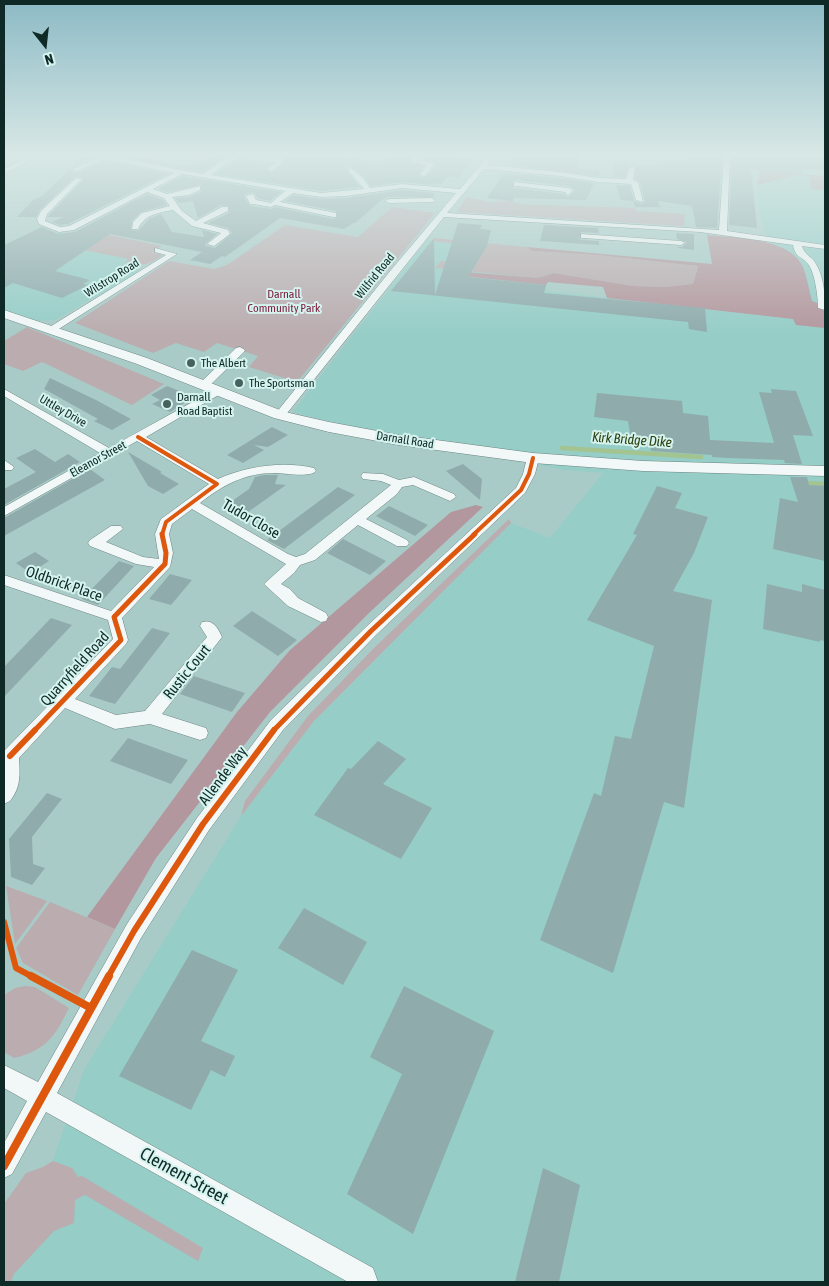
<!DOCTYPE html>
<style>
body{margin:0}
#map{position:relative;width:829px;height:1286px;overflow:hidden;background:#a9cbc7;font-family:"Asap Condensed",sans-serif}
canvas{display:block}
.frame{position:absolute;inset:0;border:5px solid #0f2926;pointer-events:none}
.north{position:absolute;left:20px;top:20px;width:50px;height:50px;-webkit-text-stroke:4px #d5f3ef;paint-order:stroke;rotate:164deg;font-size:14px;font-weight:700;line-height:20px;text-align:center;color:#0f2926}
.north::after{content:'';display:block;margin:auto;width:18px;height:22px;background:#0f2926;clip-path:polygon(50% 0,100% 100%,50% 72%,0 100%)}
</style>
<div id="map">
<canvas width="829" height="1286"></canvas>
<div class="frame"></div>
<div class="north">N</div>
</div>
<script>
const g = document.querySelector('canvas').getContext('2d');
g.lineJoin = 'round';
function paint(path, color) { g.fillStyle = color; g.fill(path, 'evenodd'); }
function strokePath(path, color, width, dash) { g.strokeStyle = color; g.lineWidth = width; g.lineCap = dash ? 'butt' : 'round'; g.setLineDash(dash || []); g.stroke(path); }
function label(font, color, halo, rows, align = 'center') {
  g.font = font + ' "Asap Condensed",sans-serif'; g.lineWidth = 4; g.setLineDash([]); g.textBaseline = 'middle'; g.strokeStyle = halo; g.fillStyle = color; for (const [text, x, y, turn = 0] of rows) {
    g.save(); g.translate(x, y); g.rotate((+turn || 0) * Math.PI / 180); g.textAlign = isNaN(turn) ? turn : align; if (halo) g.strokeText(text, 0, 0); g.fillText(text, 0, 0); g.restore();
  }
}
const built = new Path2D(`
 M797,175L810,176L811,189L825,190V1282H11L84,1070L241,816L314,721L511,523L550,538L603,473L564,470L340,424L293,412L427,240L552,256L546,291L793,319L759,213L757,185Z
 M56,232L75,236L130,259L125,262L141,265L137,273L55,320L37,321L4,310V252L14,253Z`);
const green = new Path2D(`
 M466,197L490,202L510,200L518,204L634,208L637,211L685,214L684,226L457,212Z
 M392,207L435,213L297,382L249,367L258,356L217,343L204,352L176,343L153,353L75,323L169,261L214,269L227,265L285,225L358,237Z
 M86,230L162,246L152,252L163,255C147,266 144,266 125,262L129,259L59,245Z
 M434,238L527,247L532,251L597,255L698,266L693,284L665,287L633,286L554,273L538,278L435,268L441,261L475,264L485,248L432,241Z
 M27,327L164,384L132,405L42,362L23,371L4,364V341Z
 M509,519L511,523L314,721L241,816L245,801L308,716L375,647Z
 M6,886L47,901L15,944Z
 M50,902L115,929L78,995L23,963L16,948Z
 M25,986L35,987L69,1008C55,1036 47,1050 14,1058L4,1052V995L15,988Z
 M53,1161L72,1168L78,1177L82,1176L203,1248L198,1261L85,1195L75,1200L74,1223L54,1231L14,1274L11,1282H4V1204L26,1173L43,1167Z`);
const forest = new Path2D(`
 M766,161L767,171L825,176V190L811,189L810,176L797,175L757,185L760,170Z
 M707,235C734,238 790,237 803,267C807,277 809,290 812,301L825,306V328L796,325L793,319L607,298L603,287L548,282L546,285L462,276L465,272L538,278L554,273L633,286L665,287L693,284L698,266L597,255L532,251L527,247L712,264Z
 M476,505L483,507L370,612L270,712L156,858L115,929L87,917L237,712L290,650L451,512Z`);
const stream = new Path2D(`
 M562,448L701,457
 M804,483L825,484`);
const building = new Path2D(`
 M83,156H92L93,158L71,168L70,171L78,173L105,161L168,174L68,224L60,225L52,222L64,217H48L49,215L83,180V178L76,176L40,210L36,217H17L33,200L42,196Z
 M115,156H132L190,167L212,156H227L203,172Z
 M269,156H335L376,161H384L389,156H414L409,162L424,166L418,175L425,178L437,164L422,159L424,156L475,158L458,178L448,176L442,184L434,183V185L402,182L371,186L363,176L351,166L347,168V171L360,187L321,191L216,174L238,158L272,163L266,169L271,173L286,162L280,156Z
 M515,156H581L577,168L601,171L598,176L509,165Z
 M687,156H722L717,228L696,227L692,206L658,201L660,207H635L633,201L621,200L616,185L630,186L634,201L642,204L645,202L640,182L635,179L636,167L633,165L628,167L625,177H614L612,169L616,162L656,166L654,162H660V159L688,160Z
 M732,156H825V170L801,169L802,173L751,169L757,228L729,225Z
 M504,173L560,178L594,183L586,200L513,198V201L487,198ZM514,180L569,186L575,190L568,197L564,194L514,188L512,182Z
 M182,176L281,192L270,201L257,198L254,192L245,194L244,197L250,206L271,209L275,207L333,219L337,218L336,211L285,201L293,195L321,199L346,198L402,190L434,193V197H389L383,199L355,223H353L344,229L280,218L225,257L222,256L210,264L190,260L202,252L110,234L55,271L90,280L83,284L88,285L62,298L13,283L4,288V245L42,227L58,234L75,232L147,194L163,200L167,205L141,212L132,221L131,230L138,231L149,219L161,214L172,232L204,237L202,230L217,234L205,244L206,246L215,248L232,233L228,228L208,223L229,213V206L221,205L198,218L193,201L179,203L175,198L189,197L201,192V185L167,192L158,189Z
 M458,223L482,225L480,229L491,230L487,246L468,277L546,285L544,293L705,308L707,332L689,329L688,322L391,291L434,238L435,295Z
 M544,225L598,228L599,233L581,232L579,238L581,240L599,241V245L540,241Z
 M676,233L694,234V250L678,248V247H682L687,242L677,239Z
 M50,378L96,400L131,419L112,430L94,421L98,419L44,389Z
 M167,386L194,397L170,412L152,404L160,400L151,395Z
 M771,389L796,391L813,436L793,435L802,464L785,463L784,460L728,458L712,457V455L651,451L649,440L631,439L628,421L594,417L597,393L682,401L683,413L708,416L710,440L774,443L759,392L772,393Z
 M272,427L288,435L268,447L254,445L264,450L243,463L227,455Z
 M35,449L55,462L68,454L80,462L4,505V489L36,472L16,458Z
 M128,452L162,472L160,473L179,484L163,494L148,486Z
 M463,464L482,479L480,500L446,471Z
 M90,469L105,480L4,536V518Z
 M264,475H278L275,484L286,485L241,517L222,508L249,489L255,477Z
 M790,477H807L809,485L825,486V561L773,549L780,498L798,502Z
 M657,486L682,493L675,508L708,517L694,553L673,591L712,600L684,808L664,802L613,973L540,940L594,793L601,796L615,736L631,739L654,646L587,620L637,535L633,534Z
 M338,487L355,495L284,549L267,540Z
 M389,506L428,525L415,536L376,516Z
 M343,539L386,561L370,575L327,553Z
 M35,552L49,561L30,573L16,563Z
 M119,561L134,566L98,605L82,599Z
 M170,574L192,580L171,605L149,599Z
 M767,584L802,592V584L825,590V641L820,640V642L763,629Z
 M252,611L297,640L278,656L233,626Z
 M51,618L72,625L4,697V667Z
 M152,628L170,633L115,704L89,696L112,667L120,669Z
 M194,676L245,693L232,712L180,694Z
 M128,738L188,760L171,784L110,761Z
 M378,741L406,759L383,784L432,808L401,859L314,815L348,768L351,769Z
 M47,793L62,799L32,837L33,864L45,868L32,885L11,877L9,839Z
 M304,908L367,942L343,985L278,948Z
 M192,950L238,970L201,1041L235,1056L225,1077L211,1070L191,1110L119,1076Z
 M404,986L494,1031L413,1234L347,1194L402,1074L370,1057Z
 M543,1168L580,1185L559,1282H515Z`);
const minor = new Path2D(`
 M31,156H39L4,173V169Z
 M94,156H107L203,174L230,156H237L211,175L321,193L364,189L348,170L351,168L362,177L370,188L402,184L460,189L488,156H494L487,165L560,172L598,178L626,179L629,169L632,167L635,169L633,180L638,182L643,202L636,200L631,184L598,182L560,176L484,169L447,213L719,230L724,156H730L727,231L825,245V249L802,246C804,255 812,256 816,264C824,278 825,294 825,310L818,308C818,296 815,273 808,264C801,255 796,259 793,245L700,232L444,217L284,417L280,418L274,415L276,413L391,270L456,193L402,188L346,196L321,197L293,193L280,202L336,213V217H333L275,205L271,207L253,204H250L246,196L253,194L256,200L271,203L285,191L182,174L153,189L167,194L200,186V190L189,195L172,197L182,211L196,221L222,207H228V211L203,223L228,230L230,234L214,246L207,244L221,233L192,226L173,210C158,213 145,214 138,229H132L133,222L142,213L170,206L164,198L147,192L74,230L59,232L39,224L37,219L41,211L76,178L82,179L47,214L45,221L60,227L69,226L174,173L105,159L77,171L72,170L97,158Z
 M238,156L280,158L284,162L271,171L268,169L277,162Z
 M357,156H378L379,157L376,159Z
 M416,156H422L419,160L435,164L425,176L420,175L427,165L411,161Z
 M654,156H660V157L657,159Z
 M514,182L569,188L573,190L568,195L565,192L517,186H514Z
 M431,198L435,200L434,202L389,203L385,201L389,199Z
 M581,234L681,241L685,243L681,245L584,238H581Z
 M155,248L177,254L54,332H48V328L166,255L155,252Z
 M240,347L245,350L244,352L207,388H199L198,386L199,384L236,348Z
 M218,388L222,389L223,391L222,393L146,437L218,479C247,466 283,461 314,468L316,471C310,478 284,473 274,473C245,473 223,485 200,503L288,554L296,557L305,554L391,485L381,481L363,479L361,476L363,473L383,474L399,480L414,477L454,494L456,497L450,501L413,485L402,487L397,494L366,519L407,540L409,543L407,546H397L358,525L315,560L300,565L294,573L281,584L290,589L298,598L326,613L328,617L326,621L321,622L288,606L264,584L286,564L192,509L172,524L169,534L173,553L170,567L122,618L128,640L126,644L75,699L116,715L145,711L207,637L200,626L202,622C213,619 218,628 222,637L162,714L206,728L208,733L206,738L200,740L150,724L115,729L65,708L19,758C20,775 21,787 10,801L4,804V751L113,639L108,620L4,585V575L111,611L154,567L136,564L90,546L88,543L90,540L111,526H121L123,529L106,542L143,557L159,559L155,534L161,519L209,484L137,441L4,516V507L100,453L4,396V389L109,448Z
 M533,454L539,458L535,474L525,493L376,635L283,730L209,830L141,938L57,1093L373,1268L378,1282H348L46,1112L12,1174L4,1178V1143L27,1101L4,1088V1065L38,1082L127,924L197,818L271,720L366,627L516,488L523,474L527,458Z
 M4,460L14,467L12,470H4Z`);
const secondary = new Path2D(`
 M4,310L147,358L285,412L329,422L399,435L533,453L643,461L825,466V476L643,471L533,463L399,445L329,432L274,418L137,364L4,318Z`);
const cyclewayFar3 = new Path2D(`
 M138,437L217,484L166,522L162,535
 M473,535L521,490L529,474L533,458`);
const cyclewayFar2 = new Path2D(`
 M34,731L121,640L114,617L165,564L166,553L162,534
 M273,731L371,631L475,534`);
const cyclewayFar1 = new Path2D(`
 M10,756L35,730
 M4,922L16,968L33,977
 M108,977L134,931L203,824L274,730`);
const cycleway = new Path2D(`
 M31,976L91,1008
 M4,1166L109,976`);
const markers = [
 [191,363,5,"#45625e"],
 [239,383,5,"#45625e"],
 [167,404,5,"#45625e"]
];
const farStreetnames = [
 ["Wilfrid Road",375,276,-51],
 ["Wilstrop Road",112,278,-32],
 ["Uttley Drive",63,411,30],
 ["Darnall Road",405,440,9],
 ["Eleanor Street",98,459,-29]
];
const farParknames = [
 ["Darnall",284,294],
 ["Community Park",284,308]
];
const farPoinames = [
 ["The Albert",201,363],
 ["The Sportsman",249,383],
 ["Darnall",177,397],
 ["Road Baptist",177,411]
];
const farWaternames = [
 ["Kirk Bridge Dike",632,440,4]
];
const streetNames = [
 ["Tudor Close",251,519,30],
 ["Oldbrick Place",64,584,19],
 ["Quarryfield Road",75,669,-48],
 ["Rustic Court",187,672,-51],
 ["Allende Way",223,776,-53]
];
const nearStreetnames = [
 ["Clement Street",184,1176,29]
];
paint(built, '#96cdc7');
paint(green, '#baacaf');
paint(forest, '#b3979e');
strokePath(stream, '#a3c390', 4.5);
paint(building, '#90abac');
strokePath(minor, '#6a8582', 1);
strokePath(secondary, '#6a8582', 1);
paint(minor, '#f2f7f7');
paint(secondary, '#f2f7f7');
strokePath(cyclewayFar3, '#dd570d', 4);
strokePath(cyclewayFar2, '#dd570d', 5);
strokePath(cyclewayFar1, '#dd570d', 6);
strokePath(cycleway, '#dd570d', 8);
const sky = g.createLinearGradient(0, 0, 0, 336);
sky.addColorStop(0, '#8cbac5');
sky.addColorStop(0.46, '#d8e8e6');
sky.addColorStop(1, '#d8e8e600');
g.fillStyle = sky;
g.fillRect(0, 0, 829, 336);
for (const [x, y, r, color] of markers) { const dot = new Path2D(); dot.arc(x, y, r, 0, 2 * Math.PI); g.fillStyle = color; g.fill(dot); strokePath(dot, '#d5f3ef', 2); }
label('12px', '#0f2926', '#d5f3ef', farStreetnames);
label('12px', '#7a1b38', '#d5f3ef', farParknames);
label('12px', '#0f2926', '#d5f3ef', farPoinames, 'left');
label('italic 14px', '#2e410e', '#d5f3ef', farWaternames);
label('15px', '#0f2926', '#d5f3ef', streetNames);
label('18px', '#0f2926', '#d5f3ef', nearStreetnames);
</script>
